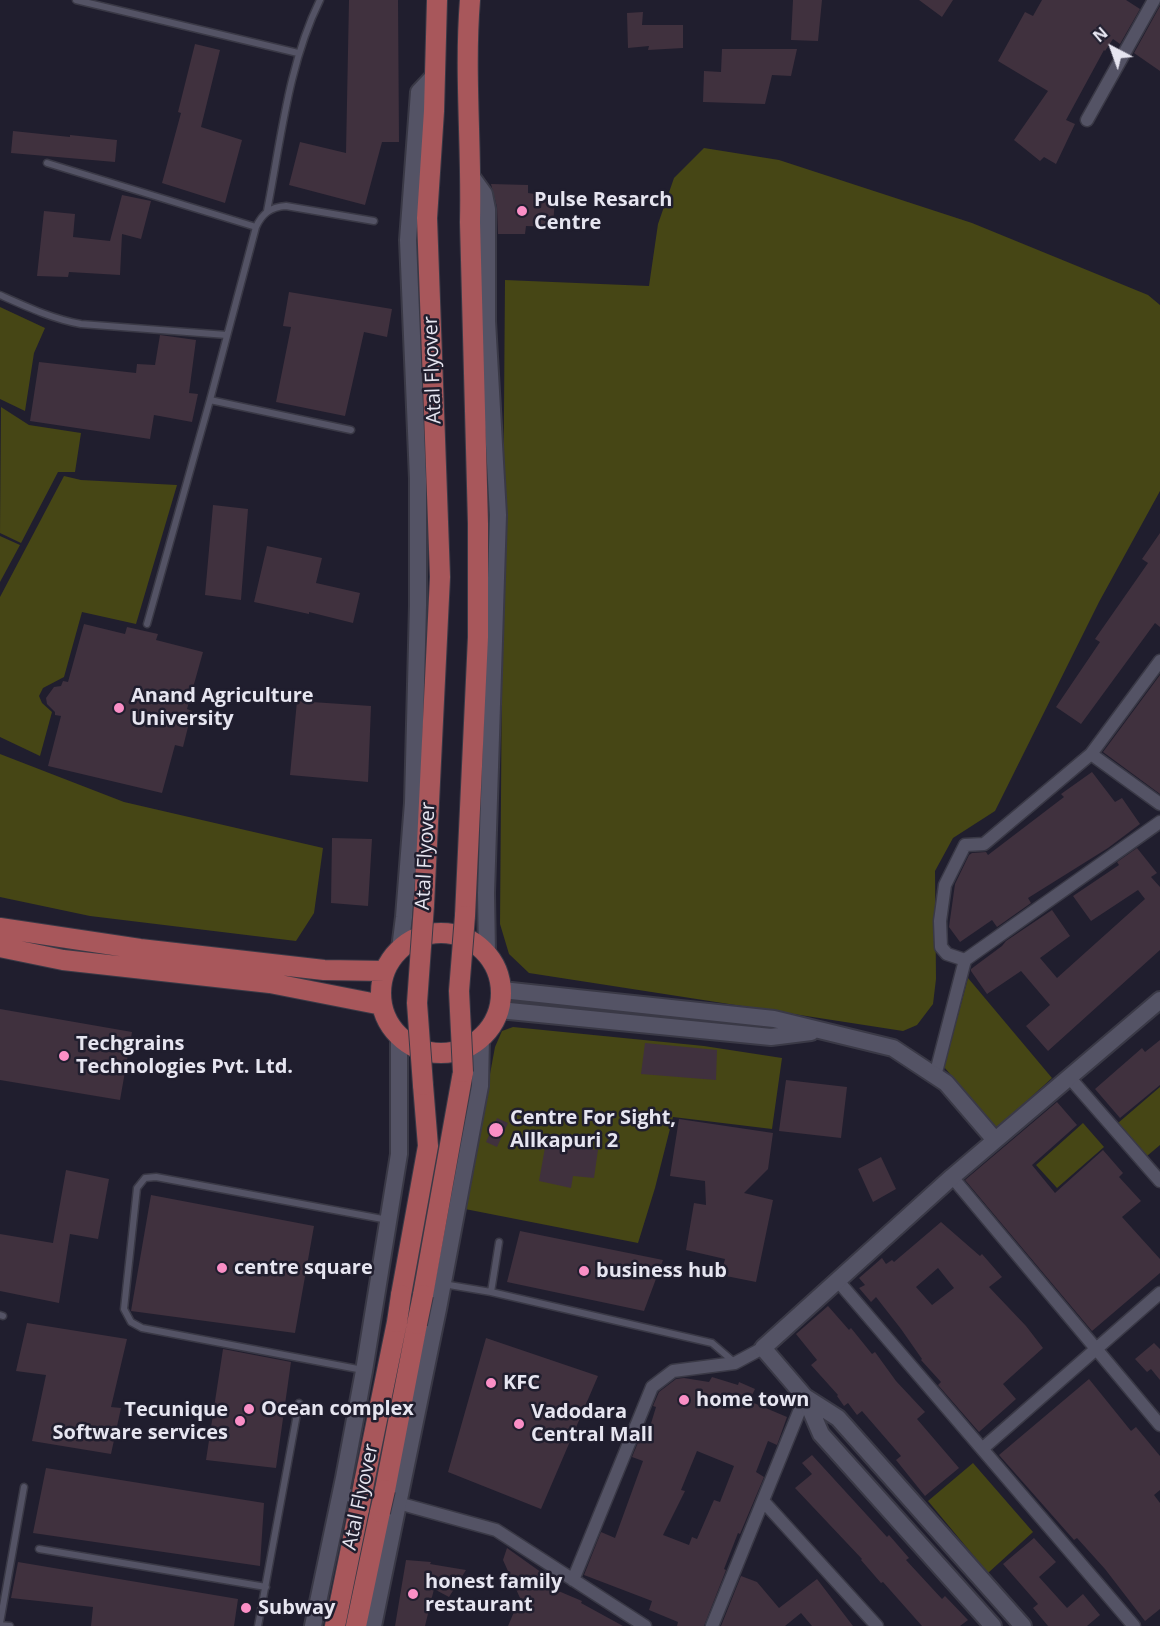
<!DOCTYPE html>
<style>
body{margin:0}
#map{position:relative;width:1160px;height:1626px;overflow:hidden;background:#201e2e;font-family:"Open Sans",sans-serif}
canvas{display:block}
.north{position:absolute;left:1082px;top:18px;width:60px;height:60px;-webkit-text-stroke:4px #201e2e;paint-order:stroke;rotate:319deg;font-size:16px;font-weight:700;line-height:24px;text-align:center;color:#e6e5f0}
.north::after{content:'';display:block;margin:auto;width:21px;height:27px;background:#e6e5f0;clip-path:polygon(50% 0,100% 100%,50% 72%,0 100%)}
</style>
<div id="map">
<canvas width="1160" height="1626"></canvas>
<div class="north">N</div>
</div>
<script>
const g = document.querySelector('canvas').getContext('2d');
g.lineJoin = 'round';
function paint(path, color) { g.fillStyle = color; g.fill(path, 'evenodd'); }
function strokePath(path, color, width, dash) { g.strokeStyle = color; g.lineWidth = width; g.lineCap = dash ? 'butt' : 'round'; g.setLineDash(dash || []); g.stroke(path); }
function label(font, color, halo, rows, align = 'center') {
  g.font = font + ' "Open Sans",sans-serif'; g.lineWidth = 5; g.setLineDash([]); g.textBaseline = 'middle'; g.strokeStyle = halo; g.fillStyle = color; for (const [text, x, y, turn = 0] of rows) {
    g.save(); g.translate(x, y); g.rotate((+turn || 0) * Math.PI / 180); g.textAlign = isNaN(turn) ? turn : align; if (halo) g.strokeText(text, 0, 0); g.fillText(text, 0, 0); g.restore();
  }
}
const green = new Path2D(`
 M704,148L779,160L972,223L1148,295L1160,305V491L1099,602L995,811L953,838L935,871L936,979L933,1004L917,1025L903,1031L529,973L509,954L500,924L505,280L649,286L658,224L674,178Z
 M0,307L45,328L34,353L25,411L0,399Z
 M1,407L29,425L81,433L75,472H58L21,543L0,533Z
 M64,476L81,480L177,485L136,624L82,612L64,677L43,688L39,696L42,703L52,712L40,756L0,737V597Z
 M0,536L20,545L0,582Z
 M0,754L124,802L323,848L314,913L296,941L90,916L0,897Z
 M968,978L1052,1078L997,1128L944,1067Z
 M513,1027L704,1046L782,1058L772,1129L673,1117L655,1188L638,1243L465,1209L495,1047L502,1031Z
 M1160,1087V1145L1147,1156L1118,1123Z
 M1083,1123L1104,1147L1057,1188L1036,1165Z
 M973,1463L1033,1532L988,1573L928,1501Z`);
const building = new Path2D(`
 M349,0H398L399,142H382L365,205L289,185L300,142L346,153Z
 M793,0H822L818,41L791,40Z
 M919,0H953L942,17Z
 M1042,0H1126L1140,9L1120,44L1113,39L1105,51L1104,50L1066,120L1075,124L1056,164L1044,157L1040,161L1014,140L1048,91L998,61L1025,12L1033,16Z
 M1160,6V71L1134,53Z
 M643,12L642,25H683V48L648,50L649,46L628,48L627,13Z
 M195,44L220,50L201,127L242,140L225,203L162,183L181,113L178,112Z
 M722,49H797L791,76L772,75L765,104L703,102L704,71L721,72Z
 M13,131L70,137V135L117,140L115,162L11,153Z
 M491,184L528,185V193L555,197L553,227L526,226L525,234H498L497,207Z
 M122,195L151,201L141,239L122,234L120,275L69,272L68,277L37,276L44,211L75,214L73,237L110,241Z
 M289,292L392,309L387,337L364,332L345,416L276,402L291,327L283,326Z
 M160,335L196,340L189,393L198,394L192,422L154,415L150,439L30,421L39,362L136,373L137,364L155,365Z
 M213,505L248,509L241,600L205,595Z
 M1160,533V627L1155,623L1081,724L1056,707L1100,642L1095,639L1148,563L1142,559Z
 M267,546L322,558L316,583L360,593L353,623L309,612V614L254,602Z
 M84,624L125,634L127,627L158,634L156,640L203,652L187,709L192,711L183,747L175,745L162,793L48,766L61,716L55,715V712L47,704L46,698L54,687L61,686L63,681L68,682Z
 M1160,675V794L1103,752Z
 M297,701L371,706L368,782L290,775Z
 M1092,772L1115,802L1122,798L1140,824L1108,848L1028,898L1031,903L997,927L992,920L960,942L949,927L955,884L969,855L972,853L986,852L988,855L1064,797L1061,794Z
 M332,838L372,839L368,906L331,903Z
 M1137,848L1157,873L1151,877L1160,887V950L1048,1051L1026,1026L1050,1005L1021,971L987,994L971,971V969L1002,946L1006,941L1052,910L1070,936L1040,958L1057,978L1145,899L1138,890L1091,921L1073,896L1119,865L1117,862Z
 M0,1009L132,1032L120,1100L0,1080Z
 M1160,1040V1085L1120,1118L1095,1089L1142,1048L1145,1052Z
 M645,1043L717,1050L716,1080L641,1074Z
 M786,1080L847,1087L841,1138L779,1131Z
 M1057,1102L1077,1125L1032,1165L1055,1193L1103,1150L1123,1173L1119,1177L1141,1201L1122,1217L1160,1259V1273L1092,1331L965,1180Z
 M497,1118L508,1123L497,1147L486,1142Z
 M679,1119L773,1133L768,1169L744,1193L773,1200L756,1282L721,1275L725,1259L686,1250L694,1203L706,1205L705,1181L670,1176Z
 M546,1142L598,1150L594,1178L573,1176L571,1188L539,1181Z
 M881,1157L896,1189L873,1202L858,1169Z
 M66,1170L109,1179L98,1239L70,1234L59,1303L0,1291V1234L53,1243Z
 M151,1195L314,1226L295,1333L131,1311Z
 M941,1222L980,1256L982,1254L1002,1277L989,1287L1026,1326L1043,1348L1003,1384L1016,1399L979,1432L938,1385L941,1382L921,1360L922,1359L901,1329L876,1297L871,1302L859,1288L865,1285L859,1278L882,1258L886,1264L892,1260L894,1262ZM938,1268L954,1288L932,1305L916,1287Z
 M520,1231L663,1260L644,1311L507,1282Z
 M828,1306L849,1330L851,1328L872,1354L875,1352L896,1381L925,1412L917,1419L959,1468L925,1496L896,1460L901,1456L862,1411L857,1415L848,1403L844,1406L837,1396L838,1395L811,1365L817,1360L796,1334Z
 M27,1323L127,1339L111,1407L121,1408L111,1454L32,1441L46,1375L16,1371Z
 M486,1338L598,1376L541,1509L448,1472Z
 M1154,1343L1160,1349V1380L1151,1369L1147,1372L1135,1359Z
 M223,1349L291,1362L276,1468L206,1460Z
 M712,1377L738,1385L739,1382L755,1389L749,1401L787,1417L777,1445L768,1441L756,1472L764,1477L740,1534L738,1533L724,1569L726,1570L704,1626H677L678,1622L649,1610L652,1601L584,1575L601,1532L615,1538L643,1461L632,1457L644,1428L649,1430L656,1407L653,1406L659,1392L676,1379L684,1378L709,1382ZM697,1451L734,1466L720,1502L714,1500L697,1539L692,1537L689,1545L663,1535L685,1491L681,1490Z
 M1089,1379L1131,1431L1136,1427L1160,1456V1490L1154,1495L1160,1503V1609L1145,1621L1105,1569L1077,1538L1074,1540L999,1455Z
 M812,1455L887,1537L889,1535L909,1558L906,1560L942,1599L945,1596L968,1620L960,1626H922L883,1582L881,1583L861,1560L862,1559L795,1488L812,1474L802,1463Z
 M46,1468L264,1503L260,1566L33,1533Z
 M1034,1538L1056,1562L1039,1577L1067,1608L1083,1594L1100,1615L1087,1626H1048L1033,1608L1038,1604L1003,1564Z
 M507,1548L559,1585L556,1590L582,1601L581,1603L623,1626H508L520,1598L503,1560Z
 M406,1560L431,1562L430,1564L466,1570L449,1597L434,1589L425,1626H395Z
 M18,1562L238,1599L234,1626H91L93,1607L11,1598Z
 M741,1576L757,1582L779,1608L817,1579L853,1626H812L801,1613L785,1626H721Z`);
const service = new Path2D(`
 M76,0L298,53
 M47,163L256,227
 M267,211C281,140 288,65 320,0
 M0,295C27,307 53,319 81,324L227,335
 M210,400L351,430
 M147,624L210,400L256,227C262,214 270,207 286,206L374,221
 M443,1284L491,1292L712,1343L734,1362
 M491,1292L499,1242
 M0,1315L3,1316
 M363,1370L142,1328L131,1322L124,1309L137,1188L145,1178L156,1177L388,1220
 M39,1549L266,1587
 M0,1623L24,1487
 M0,1625L10,1626
 M258,1626L299,1403`);
const minor = new Path2D(`
 M1087,120L1154,0
 M1091,754L1160,804
 M965,960L947,954L941,947L940,921L945,885L965,845L984,844L1091,754L1160,661
 M935,1076L965,960L1160,822
 M1069,1077L1160,1181
 M952,1177L1160,1425
 M838,1281L1134,1626
 M982,1449L1160,1293
 M341,1494L398,1503L496,1530L645,1626
 M764,1502L877,1626
 M573,1580L652,1387L673,1371L735,1363L763,1348
 M712,1626L805,1397`);
const tertiary = new Path2D(`
 M471,176L484,194L487,209V321L498,515L486,893L487,954
 M400,949L404,917L413,803L418,605V479L408,240L419,92L434,76
 M502,990L774,1019L893,1048L946,1083L995,1140
 M499,1010L771,1037L811,1032
 M805,1397L821,1434L993,1626
 M313,1626L344,1478L364,1371L399,1154V1037
 M373,1626L438,1309L480,1086L481,1037
 M1023,1626L838,1418L805,1397L763,1348L952,1177L1160,1000`);
const primary = new Path2D(`
 M424,905L440,577L427,218L434,111L437,0
 M465,916L478,637V524L470,222C472,148 464,74 470,0
 M0,928L140,949L324,970L385,971
 M381 993a60 60 0 1 1 120 0a60 60 0 1 1-120 0Z
 M0,947L63,960L270,983L382,1005
 M401,1295L428,1146L423,1085
 M423,1295L463,1072
 M364,1483L397,1322
 M385,1490L417,1324
 M335,1626L359,1509
 M356,1626L380,1512`);
const primaryBridge = new Path2D(`
 M463,1072L459,991L465,916
 M423,1085L417,1003L424,905
 M397,1322L401,1295
 M417,1324L423,1295
 M359,1509L364,1483
 M380,1512L385,1490`);
const markers = [
 [522,211,6,"#fa8fc6"],
 [119,708,6,"#fa8fc6"],
 [64,1056,6,"#fa8fc6"],
 [496,1130,8,"#fa8fc6"],
 [222,1268,6,"#fa8fc6"],
 [584,1271,6,"#fa8fc6"],
 [491,1383,6,"#fa8fc6"],
 [684,1400,6,"#fa8fc6"],
 [249,1409,6,"#fa8fc6"],
 [240,1421,6,"#fa8fc6"],
 [519,1424,6,"#fa8fc6"],
 [413,1594,6,"#fa8fc6"],
 [246,1608,6,"#fa8fc6"]
];
const poiNames = [
 ["Pulse Resarch",534,200],
 ["Centre",534,223],
 ["Anand Agriculture",131,696],
 ["University",131,719],
 ["Techgrains",76,1044],
 ["Technologies Pvt. Ltd.",76,1067],
 ["Centre For Sight,",510,1118],
 ["Allkapuri 2",510,1141],
 ["centre square",234,1268],
 ["business hub",596,1271],
 ["KFC",503,1383],
 ["home town",696,1400],
 ["Ocean complex",261,1409],
 ["Tecunique",228,1410,"right"],
 ["Software services",228,1433,"right"],
 ["Vadodara",531,1412],
 ["Central Mall",531,1435],
 ["honest family",425,1582],
 ["restaurant",425,1605],
 ["Subway",258,1608]
];
const streetNames = [
 ["Atal Flyover",433,370,-92],
 ["Atal Flyover",426,856,-87],
 ["Atal Flyover",361,1497,-78]
];
paint(green, '#464615');
paint(building, '#40313e');
strokePath(service, '#3a3946', 9);
strokePath(minor, '#3a3946', 15);
strokePath(tertiary, '#3a3946', 20);
strokePath(primary, '#3a3946', 22);
strokePath(service, '#545365', 6);
strokePath(minor, '#545365', 12);
strokePath(tertiary, '#545365', 16);
strokePath(primary, '#a8575b', 20);
strokePath(primaryBridge, '#3a3946', 22, []);
strokePath(primaryBridge, '#a8575b', 20);
for (const [x, y, r, color] of markers) { const dot = new Path2D(); dot.arc(x, y, r, 0, 2 * Math.PI); g.fillStyle = color; g.fill(dot); strokePath(dot, '#201e2e', 2); }
label('bold 20px', '#e6e5f0', '#201e2e', poiNames, 'left');
label('20px', '#e6e5f0', '#201e2e', streetNames);
</script>
